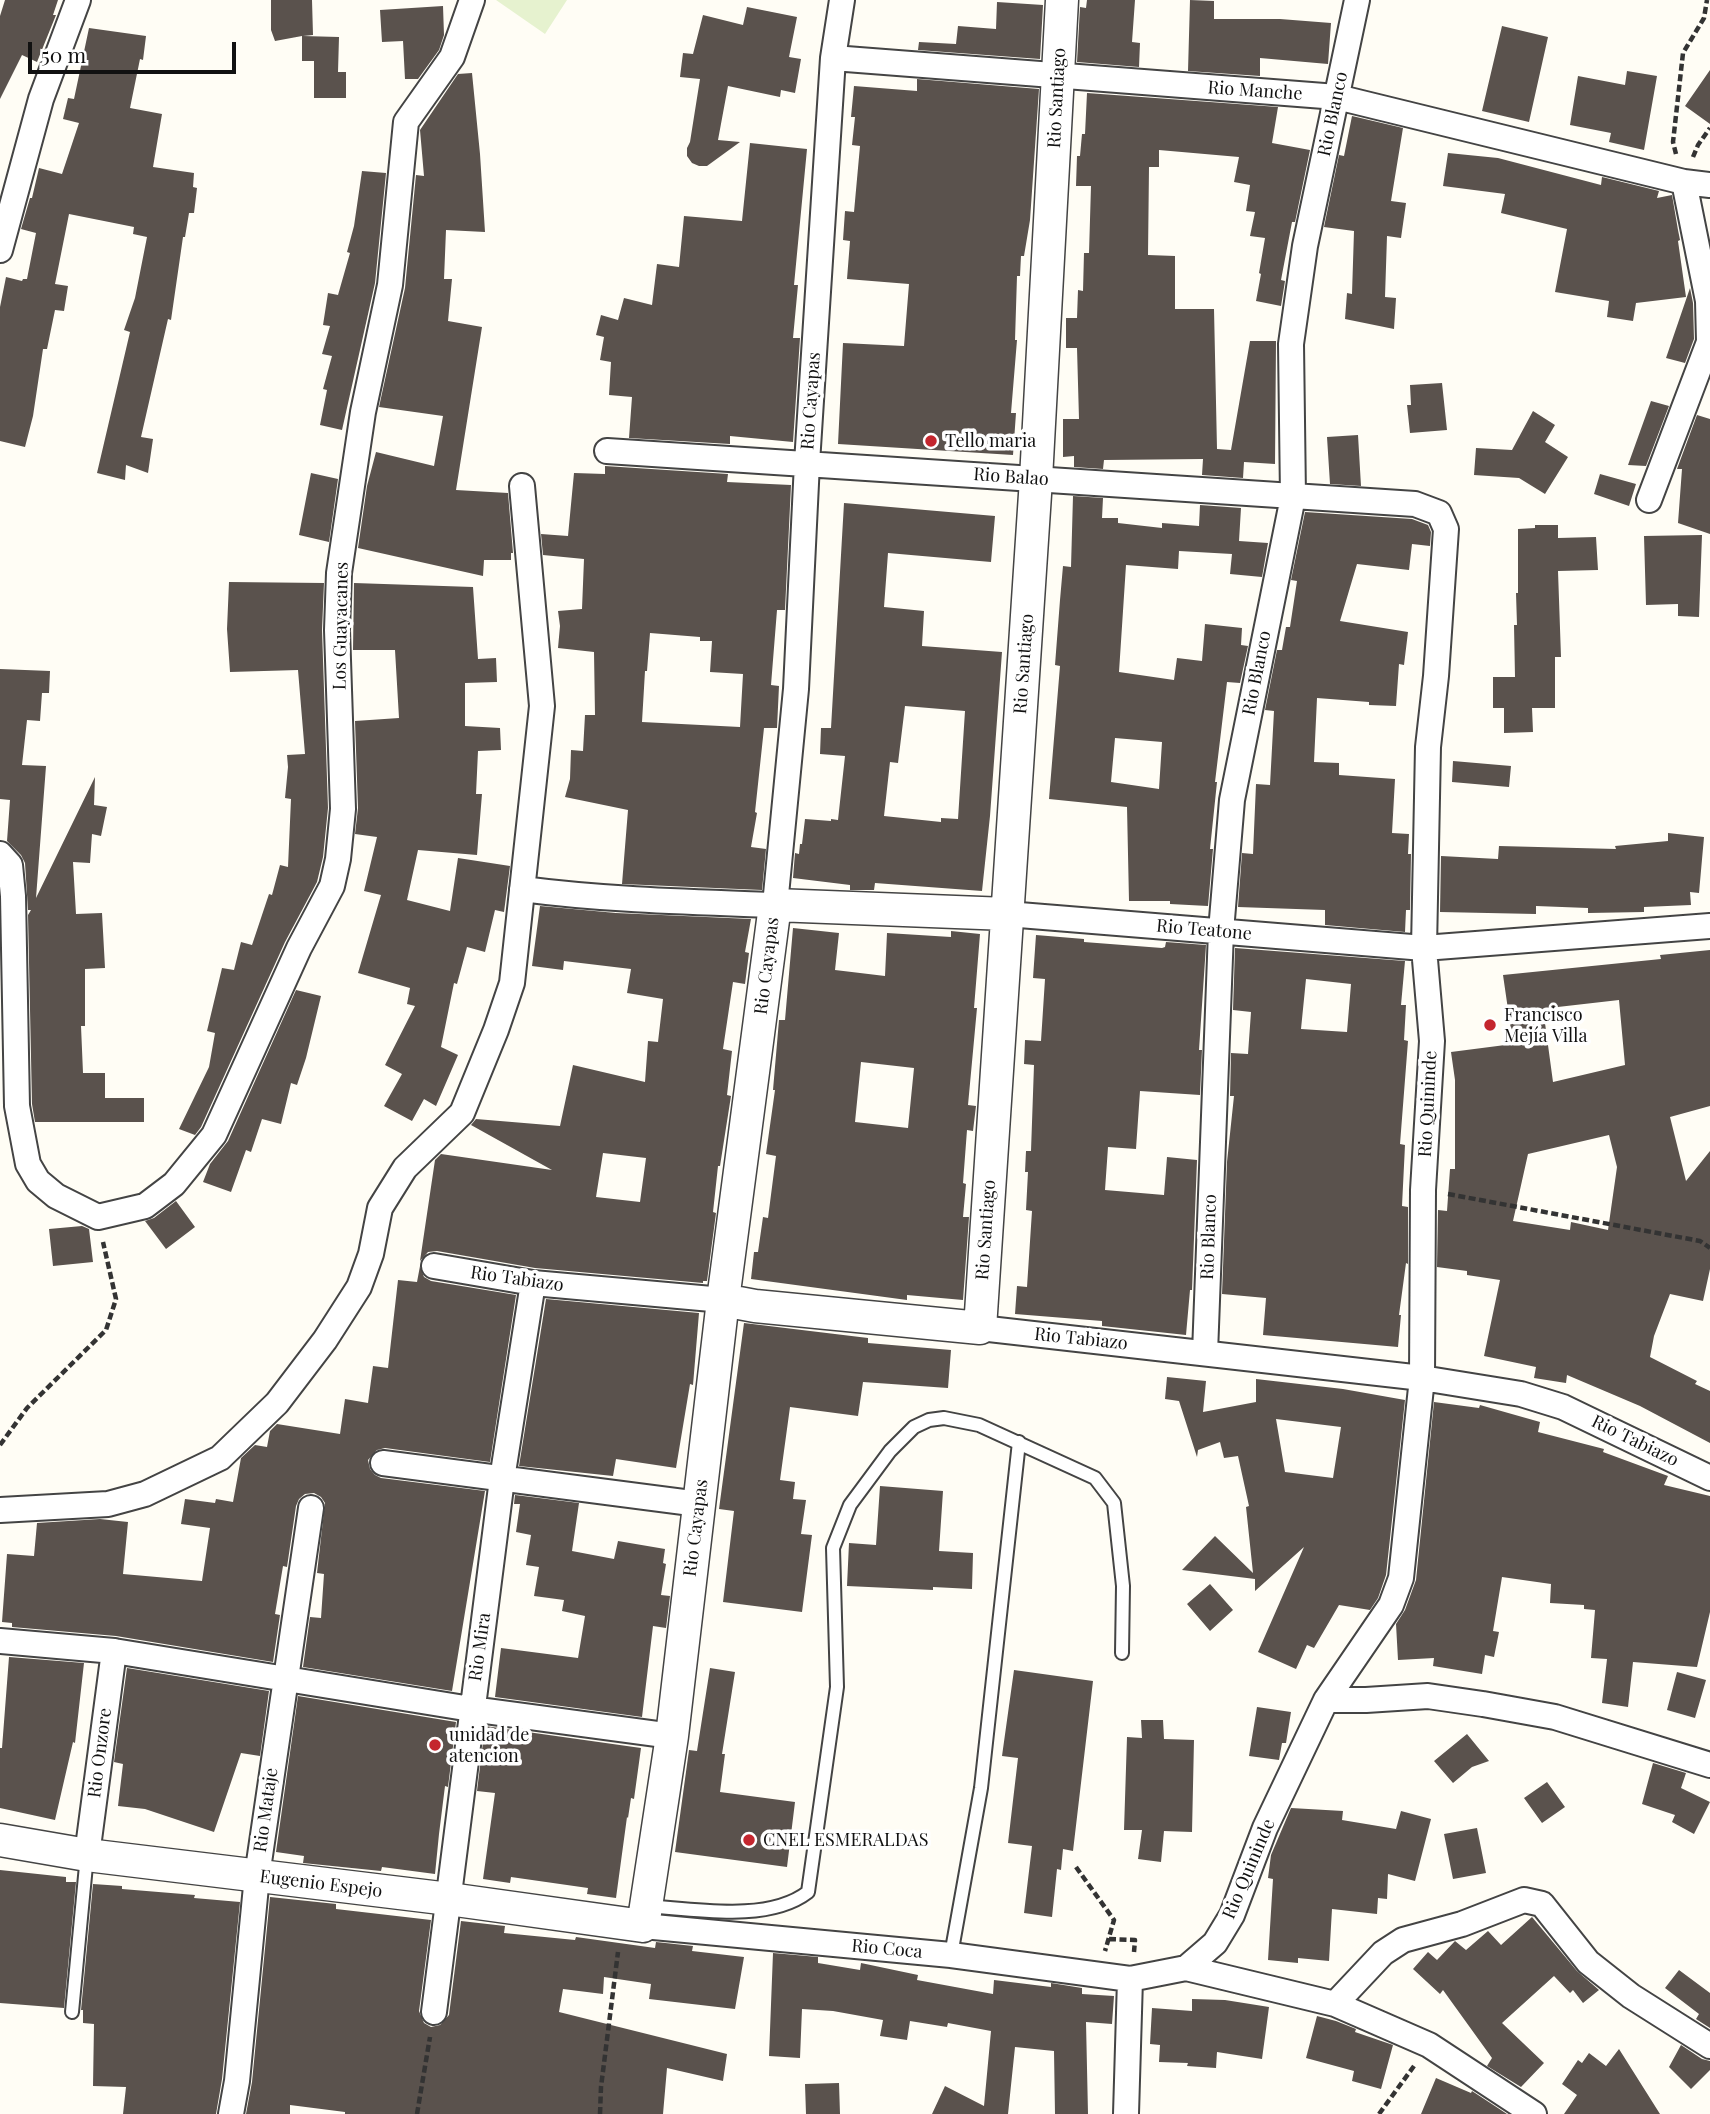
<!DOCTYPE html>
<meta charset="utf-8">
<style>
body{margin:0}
#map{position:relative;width:1710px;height:2114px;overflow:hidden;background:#fffdf5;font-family:"Playfair Display",serif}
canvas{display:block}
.scale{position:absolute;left:28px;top:42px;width:208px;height:32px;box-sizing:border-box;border:4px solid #111;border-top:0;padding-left:9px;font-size:21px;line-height:24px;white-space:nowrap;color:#111;-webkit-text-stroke:5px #fff;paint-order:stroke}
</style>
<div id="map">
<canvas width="1710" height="2114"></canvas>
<div class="scale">50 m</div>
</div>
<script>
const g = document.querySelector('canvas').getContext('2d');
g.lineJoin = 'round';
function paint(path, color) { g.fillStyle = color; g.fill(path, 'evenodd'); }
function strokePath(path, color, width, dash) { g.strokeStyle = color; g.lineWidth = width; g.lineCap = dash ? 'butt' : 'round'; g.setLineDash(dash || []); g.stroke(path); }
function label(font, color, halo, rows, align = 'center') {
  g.font = font + ' "Playfair Display",serif'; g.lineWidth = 7; g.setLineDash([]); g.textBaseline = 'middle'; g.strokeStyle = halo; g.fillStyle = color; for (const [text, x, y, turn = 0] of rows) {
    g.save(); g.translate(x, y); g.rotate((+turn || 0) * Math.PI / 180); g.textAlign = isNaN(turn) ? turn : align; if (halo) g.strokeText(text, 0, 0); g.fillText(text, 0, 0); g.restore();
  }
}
const pitch = new Path2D(`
 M496,0H567L545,34Z`);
const building = new Path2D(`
 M5,0H58L53,15H56L37,62L22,55L0,99V16Z
 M271,0H312L313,35L303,36L339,37L338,72H346V98H314V61H302V36L275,41L271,30Z
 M1087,0H1135L1132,42L1140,43L1139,67L1077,62L1080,7L1086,8Z
 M1190,0L1214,1V19H1280L1331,23L1328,64L1260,58V76L1188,71Z
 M997,2L1043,5L1040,59L918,50L919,42L956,44L958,26L996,29Z
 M443,6L444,35L439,50L418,79H405L403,41L382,42L380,10Z
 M747,7L797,17L789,57L801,59L795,93L781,90L780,97L728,86L718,140L740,142L707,166H699L692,163L687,156V148L690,142L700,79L680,77L683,53L693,54L703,15L743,25Z
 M1502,26L1548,37L1529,122L1482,111Z
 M89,28L146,36L143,60L140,59L130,108L162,114L153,167L194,173L193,187L197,188L194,213H189L185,237H183L171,320L168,319L141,437L153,439L148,473L126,465L125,480L97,473L130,332L124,330L135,298L147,237L133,234L134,227L69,214L55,284L68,286L64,311L55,310L47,349H43L33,416L25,447L0,441V307L6,277L22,281L23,279H27L36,233L21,229L30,198H32L39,168L62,174L79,123L63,119L68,98L74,99Z
 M1710,70V124L1685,106Z
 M1627,71L1657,76L1644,150L1609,142L1611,133L1570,125L1578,76L1625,85Z
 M472,73L480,154L485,232L446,230L444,279H452L448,321L482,327L456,490L508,493L513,553H511V560H484L483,576L358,548L367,486L376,452L434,466L443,416L379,407L405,288L416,175L424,176L420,130L458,74Z
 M917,79L1039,89L1030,220L1024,256H1021L1020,276H1017L1015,340H1017L1011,413H1016L1013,455L838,444L843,343L904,346L909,284L847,279L850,241L843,240L845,211L854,212L860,146L852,145L855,117H851L854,86L917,91Z
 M1087,93L1278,107L1272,143L1310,150L1295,222H1292L1281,280L1285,281L1281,306L1256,301L1261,274L1259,273L1265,238L1250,236L1255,212L1246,211L1250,185L1234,182L1239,157L1159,150V167H1149L1148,255L1175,256V309H1214L1217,449L1231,450L1250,341H1276L1275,464L1244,462L1243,478L1202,475L1203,459L1104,460L1103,469L1074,467V456L1063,457V419H1079L1077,348H1066V318H1077L1078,290L1083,291L1084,253H1089L1091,186H1076L1077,156H1080L1082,134H1085Z
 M1352,116L1403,128L1391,201L1406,203L1401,238L1387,236L1385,297L1396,298L1394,329L1345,319L1347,293L1352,294L1354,231L1324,227L1339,155L1344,156Z
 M750,143L807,149L794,285H798L793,338H800L793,442L730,436V444L629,438L632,397L609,395L611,362L600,360L604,337L596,335L601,315L618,320L624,298L652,305L657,264L679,267L684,216L742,221Z
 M1448,153L1498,158L1601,185L1602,177L1659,191L1657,198L1672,195L1678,230L1680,240L1678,241L1686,297L1636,303L1633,321L1607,317L1609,301L1555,292L1567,229L1501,213L1505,194L1443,186Z
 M362,171L386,173L375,283L342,430L320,425L327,390L323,389L332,356L322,354L330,326L323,325L328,293L338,295L350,253L347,252L354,226Z
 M1690,288L1693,303L1694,339L1685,363L1666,358Z
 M1442,383L1447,430L1410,433L1407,405H1411L1410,385Z
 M1651,401L1669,406L1646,466L1628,465Z
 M1533,411L1555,425L1545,442L1568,457L1545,494L1519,478L1474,475L1476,448L1512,450Z
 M1697,415L1710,419V534L1678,523L1682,469H1677Z
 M1358,435L1361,486L1330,484L1327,437Z
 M605,466L728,474L727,482L791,485L785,610H777L771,685L779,686L777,728H764L755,812L757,813L751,847L766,849L762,890L622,884L628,810L565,797L570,779L571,750L583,751L585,715H595L594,652L558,648L560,626L558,611L582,609L584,559L543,555L541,534L568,536L574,473L605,474ZM650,633L700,637V641H712L710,672L743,674L740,727L642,722L645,671H647Z
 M311,473L338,479L329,542L299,535Z
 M1600,474L1636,484L1629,506L1594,494Z
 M1073,496L1103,498L1102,518H1118V523L1162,528V523L1199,526L1200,505L1241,508L1239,541L1268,543L1262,577L1230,574L1232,554L1179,551L1178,569L1126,565L1119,672L1174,680L1177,658L1202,661L1205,624L1242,628L1241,645L1248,646L1240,683L1227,682L1215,782H1217L1210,849H1213L1208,906L1170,904V901H1129L1127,807L1049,799L1060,666L1055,665L1060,600L1063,566L1071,567ZM1115,738L1162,742L1159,789L1111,782Z
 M844,503L995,516L991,562L888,553L884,607L924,611L922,646L1002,652L990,816L982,891L875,883L874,890H850V885L793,878L795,853L799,854L800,844H802L805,819L831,821V819L838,820L845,756L820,754L821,728H831ZM905,706L965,711L958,819L941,818V822L884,816L890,762L898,763Z
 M1305,512L1412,519L1428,525L1431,532L1430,546L1412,544L1409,570L1357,564L1340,621L1408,632L1404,665L1399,664L1396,706L1369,705V702L1317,698L1314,762L1339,763V775L1395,779L1392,833L1409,834L1408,854H1411L1410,910H1406L1405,932L1325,925V910L1238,907L1242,853L1253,854L1256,784L1270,785L1274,711L1265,710L1277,650H1282L1286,627H1290L1297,581L1291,580Z
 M1535,525H1558V538L1596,537L1598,570L1558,571L1561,657H1555V708H1532L1533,732L1504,733V708H1493V677H1515L1514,625H1517L1516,593H1518V529L1535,528Z
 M1702,535L1699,617L1678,616V604L1646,605L1644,536Z
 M229,582L324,583L322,630L328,808L323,857L317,882L285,942L201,1127L195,1135L179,1129L209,1067L215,1033L207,1031L222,968L234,970L241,942L252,945L269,894L272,895L280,865L288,867L291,799L285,798L288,767L287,755L305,754L298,670L230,672L227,629Z
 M354,583L473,587L478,659L496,658L497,682L465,683V726L500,728L501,750L478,751L476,794H482L477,855L418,850L407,900L450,911L458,858L510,866L504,912L495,910L485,952L467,947L457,984L454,983L441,1047L458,1055L436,1106L424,1099L412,1121L384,1106L402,1074L385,1065L415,1006L407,1004L410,988L358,973L381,895L364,891L377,837L355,834L358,808L355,721L399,718L395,650H353Z
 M0,669L50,671L49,693H42L40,721L27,720L22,765L46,766L36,898L95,777L94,805L107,807L101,836L92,834L90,863L73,862L76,914L102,913L105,968L85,969V1026H81L83,1073H105V1098H144V1122H35L32,1104L28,915L31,910H28L25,863L21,855L7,841L10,800L0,799Z
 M1453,761L1511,766L1509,787L1452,782Z
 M1668,833L1704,837L1699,893L1690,892L1691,905L1644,907V912L1588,913V908L1536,906V914L1440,912L1441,856L1498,859L1499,846L1616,849L1615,846L1668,841Z
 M540,906L616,913L751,919L745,952L749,953L745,984L733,982L723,1049L732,1051L727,1095L731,1096L720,1166H718L713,1212L716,1213L707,1281H703V1283L535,1268L437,1251L428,1252L420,1261L435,1160L441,1154L552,1170L471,1125L476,1119L560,1126L573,1065L645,1082L648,1041L658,1042L663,999L627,993L631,969L564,961L563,970L532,966ZM603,1153L646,1158L640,1202L596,1197Z
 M793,928L839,933L835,970L885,976L887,933L951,937V931L980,934L974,1008H977L968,1105L976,1106L973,1131L967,1130L963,1183L966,1184L963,1217H969L963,1300L907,1295V1300L751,1279L754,1252H758L763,1217L768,1218L776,1156L766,1154L775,1090H773L779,1020H785ZM861,1062L914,1068L908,1128L855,1122Z
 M1036,935L1084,939V942L1162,948L1165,947L1166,942L1206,945L1199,1050H1202L1200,1095L1140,1091L1136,1149L1108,1147L1105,1190L1164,1195L1167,1157L1197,1160L1192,1290H1190L1186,1335L1102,1326V1321L1015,1314L1017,1286L1027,1287L1032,1211L1026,1210L1028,1172H1025L1026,1151H1031L1034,1065L1024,1064L1025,1040L1041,1041L1045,979L1033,978Z
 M1235,948L1405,961L1401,1005H1406L1404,1040L1408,1041L1400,1144L1405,1145L1402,1206L1408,1207V1264L1406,1263L1399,1315H1401L1398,1347L1263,1335L1266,1298L1222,1294L1227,1162L1234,1096H1230L1231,1053L1248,1054L1251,1012L1233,1010ZM1306,979L1351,984L1347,1032L1301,1029Z
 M1710,950V1106L1670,1117L1686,1181L1710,1151V1269L1703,1301L1670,1294L1654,1336L1650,1357L1697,1381L1695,1384L1710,1391V1443L1640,1406L1567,1375L1566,1383L1534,1378L1536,1367L1484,1356L1500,1280L1467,1275V1271L1437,1267L1438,1210L1447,1211L1450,1169H1455V1080L1451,1052L1513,1044L1503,975L1661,959L1660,955ZM1619,1000L1625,1065L1553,1082L1545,1023L1551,1022L1549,1008ZM1609,1135L1617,1167L1608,1230L1571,1222L1570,1230L1513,1221L1528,1154Z
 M296,990L321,996L306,1058L297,1085L291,1083L281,1124L262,1119L251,1152L246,1150L231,1192L203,1182L210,1164L228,1141Z
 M176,1201L195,1227L166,1249L145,1221L154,1218Z
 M82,1226L89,1229L93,1262L53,1266L49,1229Z
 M420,1266L424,1277L431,1281L516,1295L490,1462L385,1448L377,1450L368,1460L370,1469L375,1475L381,1478L485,1491L452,1691L303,1667L310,1617L321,1618L324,1574L317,1573L325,1503L321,1497L314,1493L305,1494L299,1499L296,1506L287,1567L283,1566L275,1614L280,1615L273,1662L116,1636L12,1627V1623L2,1622L7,1554L34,1556L37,1523L100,1519L128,1522L123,1574L202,1581L210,1528L181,1524L185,1499L215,1503L216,1499L233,1502L241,1458L255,1445L267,1447L270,1431L277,1424L340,1434L345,1399L368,1403L373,1366L388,1368L398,1280L417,1282Z
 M546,1299L699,1313L693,1385L690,1384L676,1468L616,1459L613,1476L519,1466Z
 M744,1323L868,1338V1343L951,1350L948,1388L863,1382L858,1416L790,1407L780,1480L795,1482L793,1499L806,1500L801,1534L812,1535L802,1612L723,1602L734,1511L719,1509Z
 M1167,1377L1206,1381L1203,1412L1256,1402V1379L1343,1389L1405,1400L1386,1575L1378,1598L1370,1610L1339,1605L1314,1648L1307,1645L1296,1669L1258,1652L1304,1547L1255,1591V1579L1182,1570L1215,1536L1253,1573L1246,1507L1249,1506L1238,1456L1224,1458L1220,1442L1198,1450L1197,1457L1179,1401L1165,1399ZM1276,1419L1341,1427L1333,1478L1285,1472Z
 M1434,1402L1479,1408L1480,1405L1540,1422L1538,1432L1604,1449L1603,1452L1668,1476L1664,1485L1710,1496V1612L1697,1667L1633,1662L1628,1707L1602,1703L1607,1659L1591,1658L1595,1610L1584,1609V1605L1550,1603L1551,1584L1502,1577L1493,1631L1499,1632L1494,1657L1485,1655L1482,1674L1433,1666L1434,1658L1398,1660L1396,1624L1405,1610L1416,1580Z
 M880,1486L943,1491L939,1551L973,1553L972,1589L933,1587V1590L847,1586L849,1543L876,1545Z
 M515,1495L579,1503L572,1551L614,1559L618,1541L665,1549L663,1563L666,1564L661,1595L670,1596L666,1628L653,1626L642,1717L495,1697L501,1648L578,1658L585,1616L562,1611L564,1600L534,1596L539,1567L526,1565L531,1535L516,1532L520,1504H514Z
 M1210,1584L1233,1610L1210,1631L1187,1604Z
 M9,1657L84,1663L75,1743L73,1742L55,1820L0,1808V1748H2Z
 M127,1668L269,1691L260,1756L241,1753L214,1832L145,1809L118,1806L123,1764L114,1762Z
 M710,1668L735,1672L722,1754H725L720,1792L795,1802L787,1867L675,1852L689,1750L697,1751Z
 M1014,1670L1093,1681L1073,1851L1063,1849L1061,1870L1057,1869L1052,1917L1024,1913L1032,1846L1008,1843L1018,1758L1002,1756Z
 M1677,1672L1706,1680L1695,1718L1667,1710Z
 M298,1696L456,1722L448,1787L445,1786L439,1834L435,1874L382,1867L381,1871L303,1863L304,1856L276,1852Z
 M1257,1707L1291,1712L1286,1743H1282L1279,1760L1249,1756Z
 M1141,1720H1163L1164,1739L1194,1740L1192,1832L1164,1831L1161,1862L1138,1859L1142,1830H1124L1127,1737L1142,1738Z
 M485,1726L641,1748L634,1799L631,1798L628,1818L627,1817L616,1898L587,1894L588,1888L511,1877L510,1883L483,1879L495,1793L477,1791Z
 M1467,1734L1489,1761L1472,1767L1453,1783L1434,1761Z
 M1653,1763L1686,1773L1681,1788L1710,1802L1694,1834L1672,1822L1675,1815L1642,1804Z
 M1547,1782L1565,1807L1542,1823L1524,1798Z
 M1291,1808L1343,1811L1342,1820L1396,1829L1401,1811L1431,1819L1415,1881L1388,1874L1387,1899L1378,1898L1377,1914L1332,1909L1329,1961L1298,1958V1963L1268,1960L1273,1879L1268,1878L1271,1855Z
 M1477,1828L1486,1873L1453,1879L1444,1834Z
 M0,1870L66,1877V1882H76L64,2008L0,2003Z
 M93,1884L122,1886V1889L195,1895L194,1898L240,1902L222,2079L216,2114H123L126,2087L93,2086L94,2024L83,2023V2010H81Z
 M270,1897L336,1904V1909L431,1920L419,2011L424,2023L431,2027L440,2025L449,2015L461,1921L505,1926L504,1933L575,1940L576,1937L655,1948L656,1942L693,1946L692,1951L744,1957L735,2009L649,1999L651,1984L604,1977L603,1994L563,1989L559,2012L727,2054L723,2081L667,2068L663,2114H345V2112L290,2105V2114H246L252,2082Z
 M1532,1917L1577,1971L1599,1990L1583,2003L1573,1990L1570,1993L1554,1976L1502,2023L1544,2063L1521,2087L1487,2066L1492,2058L1443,1990L1440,1994L1413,1969L1428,1952L1437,1960L1455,1941L1466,1950L1488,1931L1501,1945Z
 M773,1953L818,1957V1963L860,1970L861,1963L918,1975L917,1980L993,1994L994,1980L1051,1987V1983L1082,1988V1994L1114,1996L1112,2024L1086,2022L1088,2114H1055L1054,2051L1015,2047L1008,2114H932L945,2086L984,2106L991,2031L948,2023L947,2027L910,2021L907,2040L880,2036L883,2020L833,2011L802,2009L800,2058L769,2056Z
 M1679,1970L1710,1993V2028L1696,2019L1699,2014L1665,1988Z
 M1192,1999L1225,2000L1269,2007L1262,2059L1217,2052L1216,2068L1187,2066L1188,2063L1159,2062L1160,2045L1150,2044L1152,2008L1192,2011Z
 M1317,2016L1336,2021L1356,2029L1355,2032L1393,2045L1381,2089L1352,2081L1354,2071L1306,2058Z
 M1681,2045L1702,2059L1710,2061V2070L1691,2089L1669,2067Z
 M1619,2049L1660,2114H1564L1577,2095L1562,2084L1578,2060L1582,2063L1589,2053L1606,2066Z
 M1436,2078L1471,2093L1472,2091L1507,2114H1421Z
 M839,2083L840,2114H806L805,2084Z`);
const path = new Path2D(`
 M1676,154L1673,142L1683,53L1704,18L1707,0
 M1693,157L1698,145L1710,128
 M1448,1194L1700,1241L1710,1248
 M0,1445L27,1408L106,1330L116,1299L103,1242
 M1076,1867L1114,1920L1105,1951
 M1109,1939L1135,1940L1134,1952
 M417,2114L430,2037
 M600,2114L601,2087L618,1952
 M1379,2114L1414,2066`);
const service = new Path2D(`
 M646,1906C694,1909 768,1923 808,1892L837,1687L833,1548L850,1505L890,1451L914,1427L929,1420L944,1418L979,1425L1095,1478L1114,1503L1123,1586L1122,1653
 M951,1955L981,1788L1019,1442
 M72,2012L87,1855`);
const minor = new Path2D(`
 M833,58L1337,97L1684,182L1710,185
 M0,250L41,99L78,0
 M607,451L1415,504L1439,513L1446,529L1436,676L1428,747L1424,948L1432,1041L1423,1190L1422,1378L1401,1578L1391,1605L1326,1700L1265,1828L1232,1915L1215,1943L1186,1968L1130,1979L951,1955L643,1926
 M1649,500L1709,342L1708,301L1684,182
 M0,854L10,865L13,896L17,1106L28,1164L38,1181L56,1196L98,1217L145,1206L174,1184L214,1135L299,948L332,886L338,859L343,809L337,630L339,573L363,412L390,285L406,122L452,57L472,0
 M522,889C606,900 690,902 775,905L796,689L807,463L833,58L842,0
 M1007,914L1424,948L1710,926
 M434,1266L533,1283L723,1300
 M980,1328L1422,1378L1521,1394L1563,1407L1710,1478
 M1205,1353L1221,931L1232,800L1293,497L1291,344L1305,246L1357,0
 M383,1463L699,1504
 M0,1510L108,1504L145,1494L220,1458L277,1403L325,1340L359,1287L371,1254L380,1208L405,1168L462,1113L496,1030L512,983L542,706L522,486
 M0,1641L114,1651L471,1709L672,1736
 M1326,1700H1366L1428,1696L1483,1704L1555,1717L1710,1765
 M87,1855L114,1651
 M1186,1968L1335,2004L1429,2045L1534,2114
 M1335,2004L1383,1953L1403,1940L1462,1924L1524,1900L1542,1904L1588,1962L1631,1996L1710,2046
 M434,2012L502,1479L533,1283
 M231,2114L237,2081L257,1876L311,1508
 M1126,2114L1130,1979`);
const tertiary = new Path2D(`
 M723,1300L755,1306L980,1328L1036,479L1062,0
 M0,1840L87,1855L449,1899L643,1926L672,1736L723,1300L775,905L1007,914`);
const markers = [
 [931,441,7,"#c4262e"],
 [1490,1025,7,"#c4262e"],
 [435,1745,7,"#c4262e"],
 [749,1840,7,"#c4262e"]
];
const streetNames = [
 ["Rio Manche",1255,91,4],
 ["Rio Santiago",1057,98,-87],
 ["Rio Blanco",1333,114,-78],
 ["Rio Cayapas",811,401,-86],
 ["Rio Balao",1011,477,4],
 ["Los Guayacanes",341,626,-89],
 ["Rio Santiago",1024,664,-86],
 ["Rio Blanco",1257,673,-79],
 ["Rio Teatone",1204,930,5],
 ["Rio Cayapas",767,966,-83],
 ["Rio Quininde",1428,1104,-87],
 ["Rio Santiago",986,1230,-86],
 ["Rio Blanco",1209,1237,-88],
 ["Rio Tabiazo",517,1279,8],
 ["Rio Tabiazo",1081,1339,6],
 ["Rio Tabiazo",1635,1441,26],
 ["Rio Cayapas",696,1528,-83],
 ["Rio Mira",480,1647,-82],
 ["Rio Onzore",100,1753,-83],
 ["Rio Mataje",266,1810,-82],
 ["Rio Quininde",1249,1869,-67],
 ["Eugenio Espejo",321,1884,7],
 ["Rio Coca",887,1949,5]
];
const poiNames = [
 ["Tello maria",945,441],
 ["Francisco",1504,1015],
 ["Mejía Villa",1504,1036],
 ["unidad de",449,1735],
 ["atencion",449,1756],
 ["CNEL ESMERALDAS",763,1840]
];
paint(pitch, '#e6f2cf');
paint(building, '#5a524d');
strokePath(service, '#444', 16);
strokePath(minor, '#444', 28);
strokePath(tertiary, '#444', 35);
strokePath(path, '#333', 4.5, [7, 3.5]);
strokePath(service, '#fff', 12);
strokePath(minor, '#fff', 24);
strokePath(tertiary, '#fff', 32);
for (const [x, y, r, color] of markers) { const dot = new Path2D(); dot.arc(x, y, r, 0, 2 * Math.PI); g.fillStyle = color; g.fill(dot); strokePath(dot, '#fff', 2.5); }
label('18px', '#111', '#fff', streetNames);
label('18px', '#111', '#fff', poiNames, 'left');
</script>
